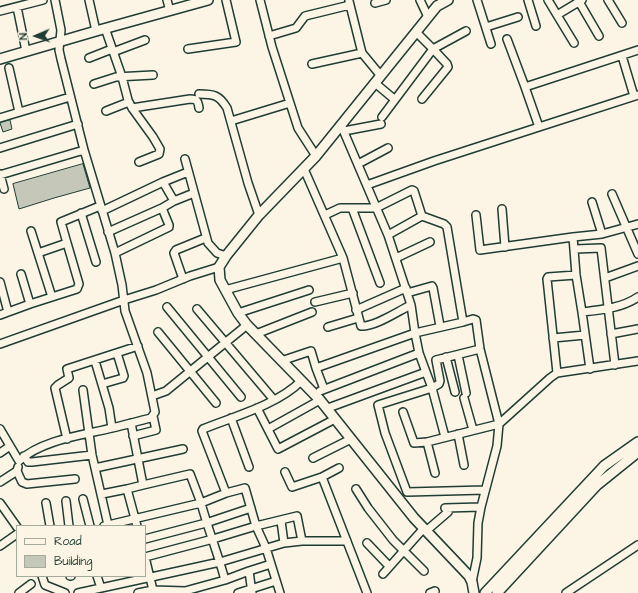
<!DOCTYPE html>
<style>
body{margin:0}
#map{position:relative;width:638px;height:593px;overflow:hidden;background:#fcf5e5;font-family:"Architects Daughter",sans-serif}
canvas{display:block}
.legend{position:absolute;left:16px;top:525px;width:130px;height:52px;box-sizing:border-box;background:#fcf5e5;border:1px solid #a4ab9e;margin:0;padding:5px 7px;list-style:none;font-size:12px;color:#1f3d34}
.legend li{display:flex;align-items:center;gap:8px;height:20px}
.legend b{width:20px;border:1px solid #a4ab9e}
.north{position:absolute;left:16px;top:16px;width:40px;height:40px;-webkit-text-stroke:3px #fcf5e5;paint-order:stroke;rotate:268deg;font-size:11px;font-weight:700;line-height:16px;text-align:center;color:#1f3d34}
.north::after{content:'';display:block;margin:auto;width:14px;height:18px;background:#1f3d34;clip-path:polygon(50% 0,100% 100%,50% 72%,0 100%)}
</style>
<div id="map">
<canvas width="638" height="593"></canvas>
<ul class="legend">
<li><b style="height:5px;background:#fcf5e5"></b>Road</li>
<li><b style="height:11px;background:#c5c7b9"></b>Building</li>
</ul>
<div class="north">N</div>
</div>
<script>
const g = document.querySelector('canvas').getContext('2d');
g.lineJoin = 'round';
function paint(path, color) { g.fillStyle = color; g.fill(path, 'evenodd'); }
function strokePath(path, color, width, dash) { g.strokeStyle = color; g.lineWidth = width; g.lineCap = dash ? 'butt' : 'round'; g.setLineDash(dash || []); g.stroke(path); }
const building = new Path2D(`
 M10,120L12,129L3,132L0,123Z
 M83,164L90,188L54,198L19,209L13,184Z`);
const street = new Path2D(`
 M89,0L96,31
 M167,0L170,11
 M260,0L272,47L298,128L316,156
 M420,0L428,17
 M477,0L491,44
 M528,0L536,26
 M548,0L557,15
 M578,0L599,36
 M608,0L622,23
 M349,1L362,53L381,76
 M375,3L386,0
 M17,7L26,51
 M0,11L43,0
 M486,27L518,17
 M105,28L122,77L128,100L132,108L153,137L160,149L159,154L139,162
 M269,36L296,28L305,16L350,5
 M507,39L525,87
 M574,43L557,15L582,0
 M188,49L236,42L226,0
 M638,50L525,87L539,127L638,95
 M113,52L145,40
 M622,56L634,96
 M89,58L112,49
 M312,64L362,53
 M9,68L19,112
 M375,83L394,99
 M94,84L116,77L153,75
 M199,94C214,94 219,95 227,108L248,183L259,215
 M422,99L448,67L447,64L433,49L466,31
 M132,108L190,99C197,99 198,101 199,108
 M106,111L129,102
 M382,117L433,49L416,32
 M0,118L70,97
 M231,121L290,103
 M344,131L381,124
 M0,148L78,124
 M185,159L208,243L217,253L226,256
 M358,164L388,148
 M304,169L343,258L361,326C375,327 398,311 411,305L388,235L341,125
 M0,174L4,189
 M0,175L84,150
 M367,185L434,161L539,127
 M612,194L638,254
 M174,201L194,193
 M592,202L602,234
 M352,208L380,283
 M502,209L505,247
 M102,211L163,182L188,172
 M81,213L96,262
 M325,215L340,208H376L412,190L414,191L422,216L444,224L447,227L463,322L415,333L411,305
 M476,215L480,250L573,237
 M31,231L52,297
 M108,232L162,208
 M388,235L422,216
 M575,249L601,248L615,365
 M38,253L67,243L61,222L100,206
 M115,253L169,227V225L162,208L174,201L163,182
 M396,258L430,242
 M21,274L30,304
 M605,278L638,266
 M183,279L174,253L176,250L203,239
 M0,282L8,312
 M225,290L343,258
 M407,293L432,286L433,288L440,326
 M315,302L353,293
 M167,307L241,397
 M197,309L274,400
 M356,310L406,288
 M582,312C601,310 622,308 638,297
 M238,313L309,290
 M0,315L30,304L77,289L79,284L67,243
 M328,327L358,318
 M158,332L216,403
 M256,334L312,312
 M611,334L638,329
 M553,338L585,335
 M0,344L124,300L156,290L190,276L219,267
 M458,355L466,393
 M446,357L455,392
 M95,361L109,408L112,428
 M281,361L311,351L316,368
 M590,369L582,312L576,275L573,237L602,234L638,224
 M557,373L547,279L548,277L576,275
 M102,384L123,378L124,376L117,353
 M324,389L316,368L415,333L419,353L426,372
 M83,390L92,455L108,525
 M320,391L419,353
 M152,396L166,391L247,325
 M464,398L473,430
 M257,408L278,449L335,419
 M328,408L426,372L432,388L378,405L385,433L407,492L485,490
 M403,412L414,443L427,442L499,424L480,349L476,320L473,319L463,322
 M231,418L249,467
 M131,423L143,485L127,489L137,526
 M0,429L19,461C41,440 83,435 112,428C125,425 138,421 151,418L155,412L147,373L125,311L122,285L115,253L84,150L61,59L59,50L61,30L55,0
 M268,429L320,400
 M458,434L464,465
 M133,436L156,430L153,416
 M445,437L432,388L439,384L440,381L436,360L480,349
 M67,439L55,388L58,385L69,378L67,369L138,346
 M427,442L435,473
 M0,453L10,446
 M24,456L28,462H32L92,455
 M313,458L351,439
 M95,468L183,449
 M339,468L322,477L367,593
 M17,471L22,482L27,484L75,479
 M285,472L292,487L322,477
 M0,482L17,471L18,467
 M356,489L368,508L393,540L424,571
 M102,494L127,489
 M83,499L90,526
 M66,501L69,526
 M0,503L17,527
 M46,503L50,526
 M445,508L481,507
 M281,521L284,543
 M104,526L201,503L190,474L143,485
 M426,531L448,512
 M145,539L206,523L251,508
 M367,543L389,566
 M0,546L17,534
 M383,574L424,528
 M42,576L45,585L65,593
 M70,576H71
 M225,580L249,571
 M472,582L477,558L478,523L481,507L497,446L499,424L550,378L557,373L638,361
 M101,588L220,562L284,543L302,541H347
 M153,590L185,591
 M19,593L31,584
 M78,593L101,588L97,576
 M138,593L153,590L145,557L213,539L256,526L297,516L302,541
 M185,593V591L225,580C218,554 208,529 201,503L226,493
 M238,593L276,581
 M252,593L249,571L271,564
 M280,593L266,548L256,526L245,488L226,493L202,431L203,429C233,417 279,404 301,381
 M430,593L435,591
 M566,593L638,545`);
const secondary = new Path2D(`
 M448,0L437,6L316,156L259,215L226,256L219,267L220,280L238,313L247,325L320,400L414,518L469,576L472,582L474,593
 M0,59L96,31L208,0
 M485,593L604,466L638,442
 M497,593L597,485L638,452`);
paint(building, '#c5c7b9');
strokePath(building, '#1f3d34', 1);
strokePath(street, '#1f3d34', 10);
strokePath(secondary, '#1f3d34', 12);
strokePath(street, '#fcf5e5', 7);
strokePath(secondary, '#fcf5e5', 9);
</script>
